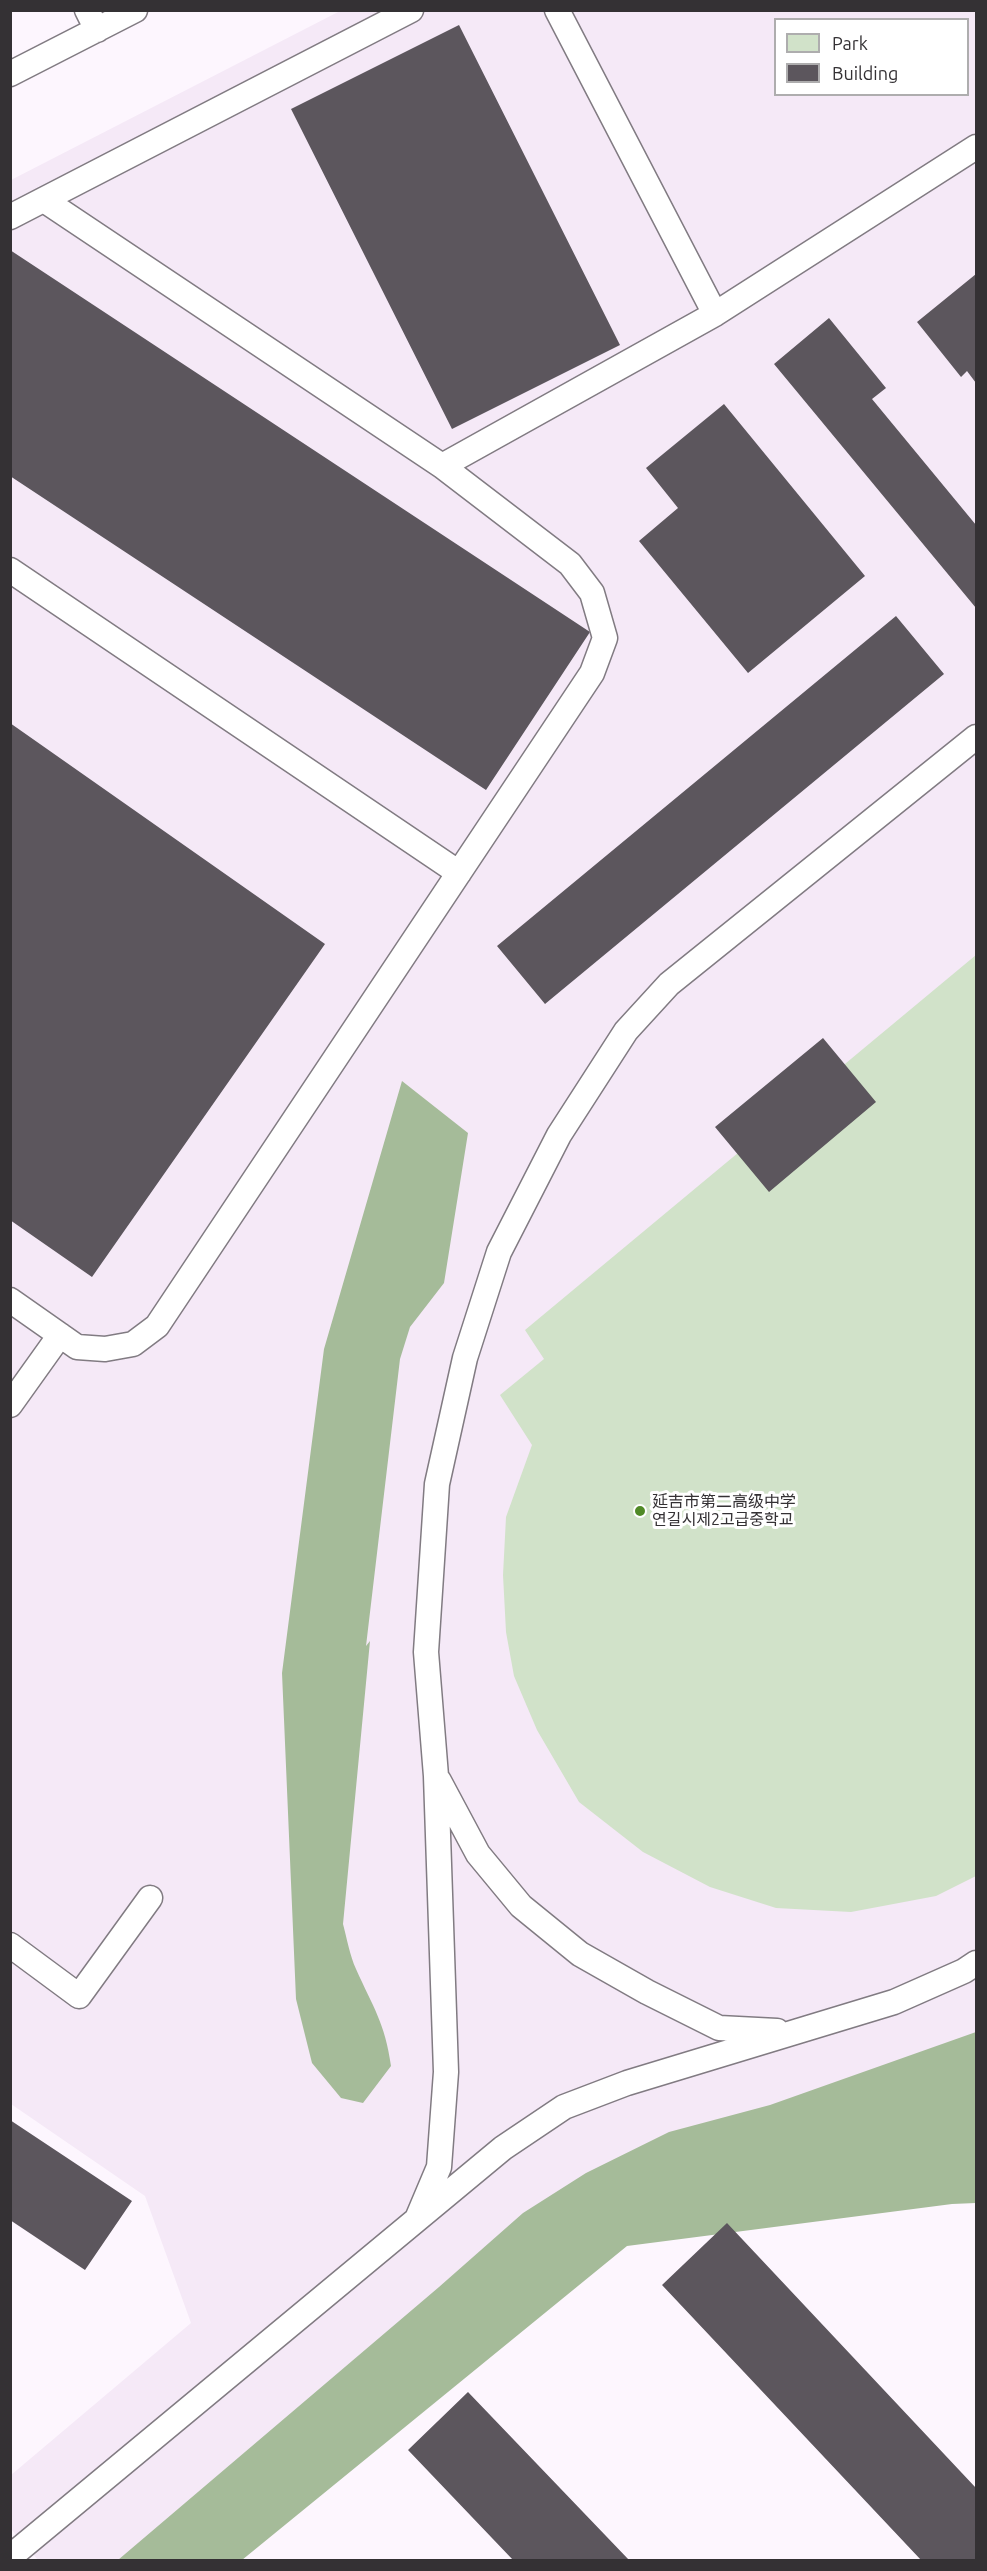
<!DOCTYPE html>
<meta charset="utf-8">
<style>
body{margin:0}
#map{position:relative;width:987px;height:2571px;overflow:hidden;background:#fdf6fe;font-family:Ubuntu,sans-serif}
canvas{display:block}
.frame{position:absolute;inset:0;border:12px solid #343134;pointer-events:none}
.legend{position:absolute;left:774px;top:18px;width:195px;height:78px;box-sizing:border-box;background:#fff;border:2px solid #aeadae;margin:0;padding:8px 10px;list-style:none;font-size:18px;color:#343134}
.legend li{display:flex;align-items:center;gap:12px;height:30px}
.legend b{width:30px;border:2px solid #aeadae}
</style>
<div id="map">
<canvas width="987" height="2571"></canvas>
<div class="frame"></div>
<ul class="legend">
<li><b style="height:16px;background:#d1e2c9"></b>Park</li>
<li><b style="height:16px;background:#5c565d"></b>Building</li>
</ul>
</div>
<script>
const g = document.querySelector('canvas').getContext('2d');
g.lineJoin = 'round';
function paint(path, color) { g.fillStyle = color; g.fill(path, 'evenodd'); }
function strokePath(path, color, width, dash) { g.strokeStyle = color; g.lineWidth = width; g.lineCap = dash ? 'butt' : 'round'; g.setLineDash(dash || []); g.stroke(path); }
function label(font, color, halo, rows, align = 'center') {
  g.font = font + ' Ubuntu,"Noto Sans SC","Noto Sans KR",sans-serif'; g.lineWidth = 6; g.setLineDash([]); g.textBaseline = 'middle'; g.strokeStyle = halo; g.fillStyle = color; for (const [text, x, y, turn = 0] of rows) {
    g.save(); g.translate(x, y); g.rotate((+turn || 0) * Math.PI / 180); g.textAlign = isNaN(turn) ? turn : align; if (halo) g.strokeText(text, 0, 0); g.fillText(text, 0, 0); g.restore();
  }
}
const built = new Path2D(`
 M340,11H976V2176L576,2209L138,2560H38L11,2529V2475L191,2323L145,2196L11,2104V180ZM776,20H968V94H776Z`);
const green = new Path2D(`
 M976,955V1876L936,1896L851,1912L776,1908L710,1887L643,1852L579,1802L537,1730L514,1676L506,1632L503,1575L506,1517L532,1445L500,1395L544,1359L525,1330Z`);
const forest = new Path2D(`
 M402,1081L468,1133L444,1283L410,1327L400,1359L366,1646L370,1641L343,1924C347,1939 350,1956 356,1969C373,2007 385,2023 391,2066L363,2103L341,2098L312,2063L296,1999L282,1673L324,1349Z
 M976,2032V2203L952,2204L627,2246L242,2560H118L439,2287L523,2213L586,2173L669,2132L770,2105Z`);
const building = new Path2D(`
 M459,25L620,345L452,429L291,109Z
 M10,250L590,632L486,790L10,476Z
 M976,274V383L967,371L961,377L917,322Z
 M829,318L886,388L872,399L976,525V608L774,364Z
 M724,404L865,576L748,673L639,541L678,508L646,468Z
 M896,616L944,674L545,1004L497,946Z
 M10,723L325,944L92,1277L10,1220Z
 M823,1038L876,1102L769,1192L715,1127Z
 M10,2120L132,2201L85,2270L10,2220Z
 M727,2223L976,2488V2560H921L662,2285Z
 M468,2392L629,2560H513L408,2450Z`);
const lane = new Path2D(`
 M87,10L97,30
 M557,10L715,314
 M10,74L135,10
 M10,217L411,10
 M442,466L715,314L976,147
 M10,570L459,873
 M10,1300L77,1347L105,1349L133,1344L157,1326L592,673L605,638L592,593L570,564L442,466L44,200
 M10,1405L60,1335
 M439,1781L478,1854L521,1906L580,1954L647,1992L719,2028L777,2031
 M10,1945L79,1996L150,1898
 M417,2219L439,2167L446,2072L436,1776L426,1652L437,1484L465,1358L499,1252L559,1135L626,1031L669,984L976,737
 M10,2557L503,2148L564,2107L627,2083L894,2002L964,1971L976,1963`);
const markers = [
 [640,1511,6,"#508a27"]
];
const poiNames = [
 ["延吉市第二高级中学",652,1502],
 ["연길시제2고급중학교",652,1520]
];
paint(built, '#f5e9f7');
paint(green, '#d1e2c9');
paint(forest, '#a5bb99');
paint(building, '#5c565d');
strokePath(lane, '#817b82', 27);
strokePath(lane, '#fff', 24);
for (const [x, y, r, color] of markers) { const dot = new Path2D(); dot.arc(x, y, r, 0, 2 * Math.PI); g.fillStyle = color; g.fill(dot); strokePath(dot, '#fff', 2); }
label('16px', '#343134', '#fff', poiNames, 'left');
</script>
